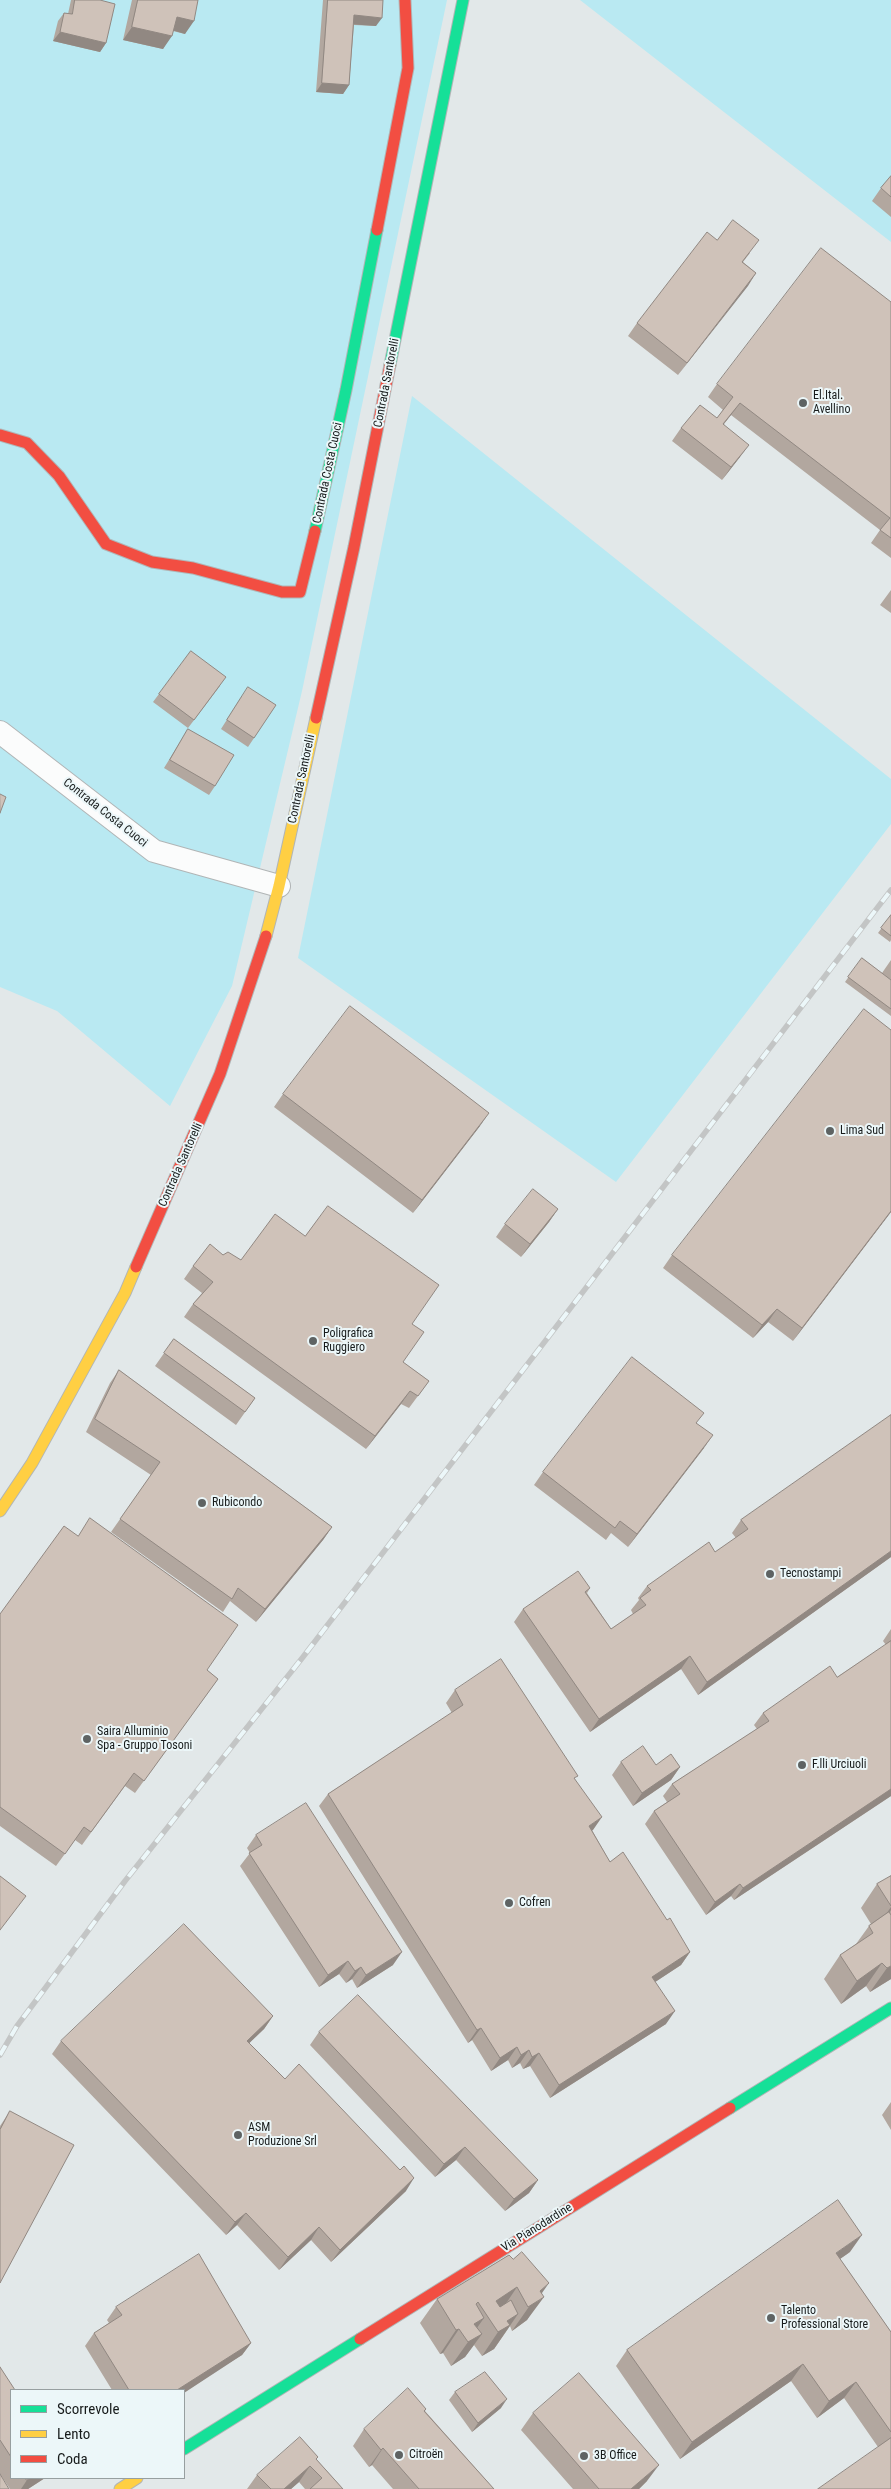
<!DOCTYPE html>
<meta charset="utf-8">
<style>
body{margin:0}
#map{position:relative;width:891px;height:2489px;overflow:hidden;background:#e2e8e9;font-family:"Roboto Condensed",sans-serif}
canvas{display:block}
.legend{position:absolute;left:10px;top:2389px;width:175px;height:90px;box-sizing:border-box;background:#ecf7f9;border:1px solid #979fa0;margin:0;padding:6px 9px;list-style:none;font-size:15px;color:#171b1b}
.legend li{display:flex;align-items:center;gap:10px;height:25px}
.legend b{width:25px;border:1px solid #979fa0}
</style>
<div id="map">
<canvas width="891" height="2489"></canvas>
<ul class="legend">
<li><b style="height:6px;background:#16e098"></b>Scorrevole</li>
<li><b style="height:6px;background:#ffcf43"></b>Lento</li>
<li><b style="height:6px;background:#f24e42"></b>Coda</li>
</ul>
</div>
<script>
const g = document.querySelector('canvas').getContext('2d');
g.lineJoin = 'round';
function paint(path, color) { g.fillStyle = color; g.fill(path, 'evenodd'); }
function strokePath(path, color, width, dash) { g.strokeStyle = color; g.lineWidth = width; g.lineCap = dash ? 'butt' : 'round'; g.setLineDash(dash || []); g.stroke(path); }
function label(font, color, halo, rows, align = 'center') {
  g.font = font + ' "Roboto Condensed",sans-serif'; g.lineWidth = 4; g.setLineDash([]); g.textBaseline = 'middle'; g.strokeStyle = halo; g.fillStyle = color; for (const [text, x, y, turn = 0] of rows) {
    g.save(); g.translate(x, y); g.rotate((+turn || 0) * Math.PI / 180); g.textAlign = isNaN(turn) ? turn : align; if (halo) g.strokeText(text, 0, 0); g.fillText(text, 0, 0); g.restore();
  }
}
const green = new Path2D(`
 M0,0H447L302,691L232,986L170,1106L57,1011L0,987Z
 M580,0H891V242Z
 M412,396L891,779V824L616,1182L298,958Z`);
const street = new Path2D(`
 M0,732L154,851L279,886`);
const fast = new Path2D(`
 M390,365L463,0
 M315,531L346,390L377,230
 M730,2108L891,2008
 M184,2449L360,2339`);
const slow = new Path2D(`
 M266,936L279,886L316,718
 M0,1511L32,1463L125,1293L136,1267
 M120,2489L137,2478`);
const jam = new Path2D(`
 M377,230L408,68L405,0
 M0,435L27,443L59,476L106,544L152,562L193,568L282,592H300L315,531
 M316,718L354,547L390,365
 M136,1267L220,1074L266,936
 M360,2339L730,2108`);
const rail = new Path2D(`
 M0,2055L17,2026L125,1881L303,1657L891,890`);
const wall = new Path2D(`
 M71,0H100L106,43L100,52L53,41L58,21L64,13L68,14Z
 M132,0H198L185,34L173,31L163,49L123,40Z
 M323,0H383L376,26L354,25L349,85L343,94L316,92Z
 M891,176V217L872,201L881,188Z
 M717,240L750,253L743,262L756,273L678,375L628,336L637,323Z
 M891,302V558L871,543L880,530L731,415L724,424L740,457L722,480L672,441L681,428L717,418L723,410L708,397L717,384Z
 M891,590V613L880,605Z
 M191,651L220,686L188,728L153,702Z
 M242,696L254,738L248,747L221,729Z
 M188,729L215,786L209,795L164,768Z
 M891,915V940L890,942L878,933Z
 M862,958L891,980V1016L845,982Z
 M891,960V980L882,973Z
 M283,1094L480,1126L413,1213L274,1107Z
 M558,1209L549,1222L521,1257L496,1237L505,1224Z
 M891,1212L793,1341L768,1322L753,1338L663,1268L672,1255Z
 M223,1255L241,1260L412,1324L403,1362L429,1381L409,1408L401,1404L366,1449L184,1317L193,1304L202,1293L184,1279L193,1266Z
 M174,1339L255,1398L236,1425L155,1366Z
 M119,1370L332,1527L323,1540L256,1622L230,1601L223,1612L111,1532L151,1475L86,1432L110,1383Z
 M891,1415V1557L698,1695L681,1669L590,1732L514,1622L523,1609L590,1588L587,1593L611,1629L633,1614L631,1610L639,1600L638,1598L647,1586L715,1552L736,1538L732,1533L741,1520Z
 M697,1423L704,1448L628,1547L611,1533L606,1540L534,1485L543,1472Z
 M0,1614L207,1670L218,1679L135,1793L125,1786L82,1845L75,1840L56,1866L0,1826Z
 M891,1629V1796L734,1900L731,1896L706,1915L645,1824L654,1811L667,1802L663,1796L672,1784L757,1729L754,1725L763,1713L837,1677L886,1645L883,1641Z
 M455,1690L575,1779L593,1830H592L610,1862L667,1920L690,1952L681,1965L655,1982L666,2024L550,2098L530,2066L523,2069L520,2063L512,2068L508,2060L491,2071L472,2040L468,2043L319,1806L328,1794L452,1713L446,1703Z
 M621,1762L680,1767L671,1780L633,1806L612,1775Z
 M256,1835L393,1965L357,1988L352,1979L346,1983L339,1974L319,1987L240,1866L250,1853L247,1848Z
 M891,1876V1979L870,1992L866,1986L841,2004L824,1979L840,1955L856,1944L869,1926L871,1924L861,1908L877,1884Z
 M273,2016L264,2029L249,2043L285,2079L406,2191L331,2262L311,2240L279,2270L237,2225L226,2235L52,2054L61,2041Z
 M319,2032L538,2180L529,2193L505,2211L456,2160L435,2177L310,2045Z
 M891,2102V2130L882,2115Z
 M10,2111L0,2284V2126Z
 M850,2252L840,2259L891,2332V2489L878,2447L844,2398L817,2418L791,2381L680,2459L616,2366L627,2350Z
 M509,2255L542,2294L527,2320L512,2331L510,2326L494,2349L482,2356L474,2345L465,2357L451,2366L443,2353L440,2354L420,2323L437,2299Z
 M116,2307L251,2343L242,2355L184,2390H112L85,2346L94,2333L109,2323L107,2320Z
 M0,2367L11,2390V2478H45L28,2489H10L0,2474Z
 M455,2392L501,2408L472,2432L449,2400Z
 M426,2409L425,2411L494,2489H393L372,2465L369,2467L353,2446L364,2429Z
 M533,2413L647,2481L639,2489H573L521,2430Z
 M316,2459L343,2489H305L299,2482L291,2489H247L257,2475Z`);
const shadedWall = new Path2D(`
 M354,15L382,18L376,26L348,24Z
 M177,17L194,21L185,34L168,29Z
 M132,27L172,36L163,49L123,40Z
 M60,32L106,43L100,52L53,41Z
 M322,83L349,85L343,94L316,92Z
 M756,273L748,286L678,375L687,363Z
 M740,403L731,415L714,436L723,424Z
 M749,445L740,457L722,480L731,467Z
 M489,1113L480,1126L413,1213L422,1200Z
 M558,1209L549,1222L521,1257L530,1244Z
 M891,1211V1212L793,1341L802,1328Z
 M777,1309L768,1322L753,1338L762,1325Z
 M410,1391L401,1404L366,1449L375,1436Z
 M713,1435L704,1448L628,1547L637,1534Z
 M332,1527L323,1540L256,1622L265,1609Z
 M891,1551V1557L698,1695L707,1682Z
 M690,1656L681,1669L590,1732L599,1719Z
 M680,1767L671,1780L633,1806L642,1793Z
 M891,1789V1796L734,1900L743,1888Z
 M602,1817L593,1830L580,1838L589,1826Z
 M740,1884L731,1896L706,1915L715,1902Z
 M891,1907V1910L878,1928L875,1930Z
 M402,1952L393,1965L357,1988L366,1975Z
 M690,1952L681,1965L643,1990L652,1977Z
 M348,1961L339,1974L319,1987L328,1975Z
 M882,1963L866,1986L841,2004L857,1981Z
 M891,1966V1979L870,1992L887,1968Z
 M361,1967L352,1979L346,1983L355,1971Z
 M675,2011L666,2024L550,2098L559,2085Z
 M273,2016L264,2029L238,2054L247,2041Z
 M481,2028L472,2040L468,2043L477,2030Z
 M517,2047L508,2060L491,2071L500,2058Z
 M529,2050L520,2063L512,2068L521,2055Z
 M539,2053L530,2066L523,2069L532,2057Z
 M465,2147L456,2160L435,2177L444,2164Z
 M414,2178L406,2191L331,2262L340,2250Z
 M538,2180L529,2193L505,2211L514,2199Z
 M246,2213L237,2225L226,2235L235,2222Z
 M319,2227L311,2240L279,2270L288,2257Z
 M862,2235L850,2252L824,2270L836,2253Z
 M549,2283L535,2303L544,2297L527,2320L512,2331L540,2291Z
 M517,2287L501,2311L496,2301Z
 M518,2314L494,2349L482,2356L498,2332L507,2321Z
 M484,2318L467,2342L474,2324Z
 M459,2329L443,2353L440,2354L456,2330Z
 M482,2334L465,2357L451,2366L468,2342Z
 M251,2343L242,2355L184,2393V2390H177Z
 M803,2364L791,2381L680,2459L692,2442Z
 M856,2382L844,2398L817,2418L829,2401Z
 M507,2399L501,2408L472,2432L478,2423Z
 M383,2448L372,2465L369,2467L381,2450Z
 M659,2465L647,2481L639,2489H631Z
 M310,2466L299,2482L291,2489H284Z
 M31,2478H45L28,2489H21L27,2480Z`);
const building = new Path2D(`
 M75,0H100L115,4L106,43L60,32L64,13L72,14Z
 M138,0H198L194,21L177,17L172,36L132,27Z
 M328,0H383L382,18L354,15L349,85L322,83Z
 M891,176V197L881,188Z
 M733,220L759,240L742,262L756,273L687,363L637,323L707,232L717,240Z
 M821,248L891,302V538L880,530L890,518L740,403L723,424L749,445L731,467L681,428L700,405L717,418L733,397L717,384Z
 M191,651L226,677L194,720L159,694Z
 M248,687L276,705L254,738L227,720Z
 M188,729L234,755L215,786L170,760Z
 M0,794L6,797L0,813Z
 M891,915V936L881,928Z
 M862,958L891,980V1009L848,977Z
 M350,1006L489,1113L422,1200L283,1094Z
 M864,1009L891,1030V1211L802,1328L777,1309L762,1325L672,1255Z
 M533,1189L558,1209L530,1244L505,1224Z
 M328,1206L439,1285L412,1324L424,1332L403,1362L429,1381L418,1396L410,1391L375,1436L193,1304L213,1282L193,1266L210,1244L223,1255L228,1252L241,1260L275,1214L305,1236Z
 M174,1339L255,1398L245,1412L164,1353Z
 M632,1357L704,1413L696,1423L713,1435L637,1534L620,1521L615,1528L543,1472Z
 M119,1370L332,1527L265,1609L238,1588L232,1599L120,1519L160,1462L95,1419Z
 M891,1415V1551L707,1682L690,1656L599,1719L523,1609L578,1571L590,1588L585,1592L611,1629L646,1605L640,1598L651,1590L647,1586L709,1542L715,1552L748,1529L741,1520Z
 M90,1518L238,1625L207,1670L218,1679L144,1781L134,1773L91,1832L84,1827L65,1854L0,1807V1614L64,1526L78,1536Z
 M891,1641V1789L743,1888L740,1884L715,1902L654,1811L680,1794L672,1784L769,1721L763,1713L830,1666L837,1677Z
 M501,1659L578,1776L574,1778L602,1817L589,1826L610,1862L623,1852L667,1920L670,1918L690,1952L652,1977L675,2011L559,2085L539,2053L532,2057L529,2050L521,2055L517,2047L500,2058L481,2028L477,2030L328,1794L463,1705L455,1690Z
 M643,1746L656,1765L671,1754L680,1767L642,1793L621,1762Z
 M306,1803L402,1952L366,1975L361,1967L355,1971L348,1961L328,1975L249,1853L262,1845L256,1835Z
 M0,1876L26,1896L0,1930Z
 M891,1876V1906L877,1884Z
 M889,1912L891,1915V1966L887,1968L882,1963L857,1981L840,1955L873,1933L869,1926Z
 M184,1924L273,2016L247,2041L285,2079L299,2064L400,2170L404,2166L414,2178L340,2250L319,2227L288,2257L246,2213L235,2222L61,2041Z
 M358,1995L538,2180L514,2199L465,2147L444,2164L319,2032Z
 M10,2111L74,2145L0,2283V2130Z
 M838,2200L862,2235L836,2253L891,2332V2432L856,2382L829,2401L803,2364L692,2442L627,2350Z
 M522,2252L549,2283L540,2291L544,2297L528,2307L517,2287L496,2301L500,2307L511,2300L518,2314L507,2321L510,2325L498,2332L478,2302L476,2304L484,2318L474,2324L482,2334L468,2342L459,2329L456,2330L437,2299L509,2255L513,2259Z
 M199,2254L251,2343L177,2390H129L94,2333L122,2315L116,2307Z
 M0,2367L15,2390H11V2457L0,2440Z
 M485,2372L507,2399L478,2423L455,2392Z
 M579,2373L659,2465L631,2489H599L533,2413Z
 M408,2388L426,2409L424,2411L494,2489H419L383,2448L381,2450L364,2429Z
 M300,2437L318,2457L316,2459L343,2489H310L322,2478L310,2466L284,2489H271L257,2475Z
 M891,2438V2489H818Z
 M0,2474L9,2489H0Z
 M25,2478H31L27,2480Z`);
const markers = [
 [803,403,5,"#5e6363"],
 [830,1131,5,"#5e6363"],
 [313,1341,5,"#5e6363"],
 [202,1503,5,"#5e6363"],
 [770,1574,5,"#5e6363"],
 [87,1739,5,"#5e6363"],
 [802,1765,5,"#5e6363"],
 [509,1903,5,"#5e6363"],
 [238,2135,5,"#5e6363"],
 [771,2318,5,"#5e6363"],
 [399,2455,5,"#5e6363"],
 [584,2456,5,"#5e6363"]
];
const streetNames = [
 ["Contrada Santorelli",387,383,-79],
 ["Contrada Costa Cuoci",328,473,-78],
 ["Contrada Santorelli",302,779,-78],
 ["Contrada Costa Cuoci",105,813,38],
 ["Contrada Santorelli",181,1165,-66],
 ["Via Pianodardine",537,2228,-32]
];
const poiNames = [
 ["El.Ital.",813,396],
 ["Avellino",813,410],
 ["Lima Sud",840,1131],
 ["Poligrafica",323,1334],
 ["Ruggiero",323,1348],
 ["Rubicondo",212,1503],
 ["Tecnostampi",780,1574],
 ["Saira Alluminio",97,1732],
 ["Spa - Gruppo Tosoni",97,1746],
 ["F.lli Urciuoli",812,1765],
 ["Cofren",519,1903],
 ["ASM",248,2128],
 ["Produzione Srl",248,2142],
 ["Talento",781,2311],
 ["Professional Store",781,2325],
 ["Citroën",409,2455],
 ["3B Office",594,2456]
];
paint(green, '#b9e9f2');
strokePath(street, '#b1b5b6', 24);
strokePath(fast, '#b1b5b6', 13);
strokePath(slow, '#b1b5b6', 13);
strokePath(jam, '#b1b5b6', 13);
strokePath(street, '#fbfcfc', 22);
strokePath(fast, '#16e098', 11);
strokePath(slow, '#ffcf43', 11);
strokePath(jam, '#f24e42', 11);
strokePath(rail, '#c3c5c5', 5.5);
strokePath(rail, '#ecf7f9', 4, [11]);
paint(wall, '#b2a79f');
paint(shadedWall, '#918882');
paint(building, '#cfc2b9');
strokePath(building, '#918882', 1);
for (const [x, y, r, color] of markers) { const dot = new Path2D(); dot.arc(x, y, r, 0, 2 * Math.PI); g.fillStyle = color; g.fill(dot); strokePath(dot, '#ecf7f9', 2); }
label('12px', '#171b1b', '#ecf7f9', streetNames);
label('12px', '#171b1b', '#ecf7f9', poiNames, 'left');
</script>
